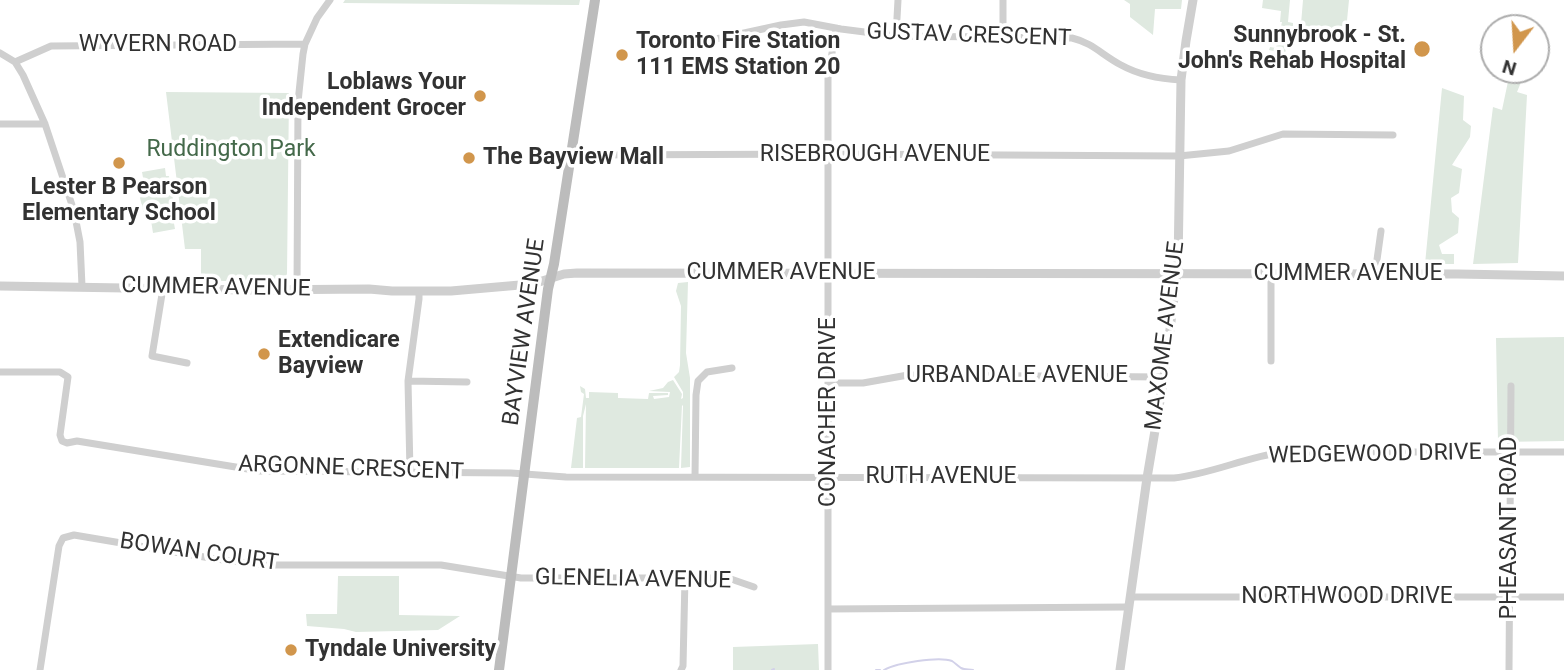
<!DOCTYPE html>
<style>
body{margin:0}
#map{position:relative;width:1564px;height:670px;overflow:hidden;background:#fff;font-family:Roboto,sans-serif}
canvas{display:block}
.north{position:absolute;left:1480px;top:14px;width:70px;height:70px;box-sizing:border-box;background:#fff;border:2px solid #adadad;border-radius:50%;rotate:197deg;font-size:19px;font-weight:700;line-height:28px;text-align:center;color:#323232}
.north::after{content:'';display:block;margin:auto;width:24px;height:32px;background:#d1964c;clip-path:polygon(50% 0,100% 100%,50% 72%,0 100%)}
</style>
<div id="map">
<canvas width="1564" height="670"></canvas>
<div class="north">N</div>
</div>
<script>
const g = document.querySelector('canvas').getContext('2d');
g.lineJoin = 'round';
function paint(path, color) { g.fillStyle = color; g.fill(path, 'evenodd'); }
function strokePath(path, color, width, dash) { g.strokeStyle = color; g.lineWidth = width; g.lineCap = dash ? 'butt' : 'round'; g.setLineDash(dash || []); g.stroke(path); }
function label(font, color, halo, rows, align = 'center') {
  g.font = font + ' Roboto,sans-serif'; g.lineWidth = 7; g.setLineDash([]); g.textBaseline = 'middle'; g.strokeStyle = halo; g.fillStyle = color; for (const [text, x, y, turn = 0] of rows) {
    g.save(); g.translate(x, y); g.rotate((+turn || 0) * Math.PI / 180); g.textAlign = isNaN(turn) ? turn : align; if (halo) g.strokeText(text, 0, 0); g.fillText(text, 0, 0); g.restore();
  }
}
const green = new Path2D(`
 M345,0H580L579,5H575L343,3Z
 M1124,0H1182L1181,9H1155L1153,35L1130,17V4Z
 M1263,0H1290L1288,22L1293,23V26L1288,27L1284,66H1272L1274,51L1269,50L1270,47L1276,48L1282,22H1280L1281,11L1262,8Z
 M1303,0H1349L1345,41L1300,36Z
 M1515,70H1526L1517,92L1527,95L1518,263L1473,264L1493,107L1502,110L1510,72Z
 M1442,88L1464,96L1463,120L1471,126L1470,137L1452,165L1462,169L1459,193L1451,198L1452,212L1459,218L1458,233L1439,245L1442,254H1454V264H1425Z
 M166,92L289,93L287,274L283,281H201V249H185Z
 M165,168L166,176H169L175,211L172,212L175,229L153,233L150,214H144L140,198L145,189L142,172Z
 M688,282L686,353L690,378V467L681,468L683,406L682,405L679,468H585L586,404L583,416V468H571L577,418L581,417L584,394L581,392L580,386L585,389L586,398H589V392L618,393V398L648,399L649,393H668V395L653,396L654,399L669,397L670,392L649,391L663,388L668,382L673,380L682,394L681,399L683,398V392L674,377L679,372L680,365L681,306L676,291L678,283Z
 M1564,337V441L1498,442L1496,338Z
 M338,576H399V615L460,616L438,630L356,632L344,629L307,626L306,614H337Z
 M818,644L819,670H733V647Z`);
const stream = new Path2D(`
 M772,670L774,669
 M876,670H880
 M884,670C896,663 939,656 952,661C955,663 958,666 961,668C965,670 969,669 973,670`);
const minor = new Path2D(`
 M896,36L898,0
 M1003,38V0
 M709,40L721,38L781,25L804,22L841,29L896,36L1072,38C1093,43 1102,55 1121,65C1139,75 1161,79 1181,80
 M0,53L15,62L23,75L45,124L74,211L80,242L82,286
 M15,62L51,46L305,44
 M0,124H45
 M572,153L586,155L829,154L1179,156L1229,151L1283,134L1393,135
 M1375,274L1381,231
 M163,288L152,356L187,363
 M297,290L298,102L303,54L305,44L317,18L330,0
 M1271,361V274
 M0,372H60L68,377L60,435L62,441L67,443L77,441L260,471L511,473L566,477L1174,478C1211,474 1246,457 1283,452H1564
 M408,381L467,382
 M829,383H863L908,375L1164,377
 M410,472L408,381L419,299V291
 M695,477L696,395L698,381L707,372L732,368
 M1130,597H1564
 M828,609L1128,607
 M40,670L59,546L63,538L74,535L216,559L264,565H441L521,578H728L754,587
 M681,670L683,666L685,578
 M828,670V78L836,28
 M1509,670L1511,386`);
const tertiary = new Path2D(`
 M0,286L250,290L369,289L392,291H451L520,285L536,283L564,274L577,273L1458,274L1564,276
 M1120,670L1147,478L1164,377L1178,266L1181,80L1186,41L1193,0`);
const secondary = new Path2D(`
 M499,670L548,289L554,264L595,0`);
const markers = [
 [1422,49,9,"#d1964c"],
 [622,55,7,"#d1964c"],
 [480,96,7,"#d1964c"],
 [469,158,7,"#d1964c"],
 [119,163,7,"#d1964c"],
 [264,354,7,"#d1964c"],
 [291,650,7,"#d1964c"]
];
const streetNames = [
 ["GUSTAV CRESCENT",969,36,2],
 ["WYVERN ROAD",158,45],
 ["RISEBROUGH AVENUE",875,155],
 ["CUMMER AVENUE",781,273],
 ["CUMMER AVENUE",1348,274],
 ["CUMMER AVENUE",216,288,1],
 ["BAYVIEW AVENUE",525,332,-82],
 ["MAXOME AVENUE",1166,336,-83],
 ["URBANDALE AVENUE",1017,376],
 ["CONACHER DRIVE",829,412,-90],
 ["WEDGEWOOD DRIVE",1375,455,-1],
 ["ARGONNE CRESCENT",351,469,2],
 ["RUTH AVENUE",941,477],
 ["PHEASANT ROAD",1510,528,-90],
 ["BOWAN COURT",199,553,8],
 ["GLENELIA AVENUE",633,580,1],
 ["NORTHWOOD DRIVE",1347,597]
];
const poiNames = [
 ["Sunnybrook - St.",1406,36,"right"],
 ["John's Rehab Hospital",1406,62,"right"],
 ["Toronto Fire Station",636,42],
 ["111 EMS Station 20",636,68],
 ["Loblaws Your",466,83,"right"],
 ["Independent Grocer",466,109,"right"],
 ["The Bayview Mall",483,158],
 ["Lester B Pearson",119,188,"center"],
 ["Elementary School",119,214,"center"],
 ["Extendicare",278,341],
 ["Bayview",278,367],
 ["Tyndale University",305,650]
];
const parkNames = [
 ["Ruddington Park",231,150]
];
paint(green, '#dfe9e0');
strokePath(stream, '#d2d1e9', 2);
strokePath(minor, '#cfcfcf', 7);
strokePath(tertiary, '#cfcfcf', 9);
strokePath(secondary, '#bcbcbc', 10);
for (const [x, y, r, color] of markers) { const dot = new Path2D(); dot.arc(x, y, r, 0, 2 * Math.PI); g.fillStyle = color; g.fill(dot); strokePath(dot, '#fff', 2.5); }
label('23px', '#323232', '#fff', streetNames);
label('bold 23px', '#323232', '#fff', poiNames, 'left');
label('23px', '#44694a', '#fff', parkNames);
</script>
